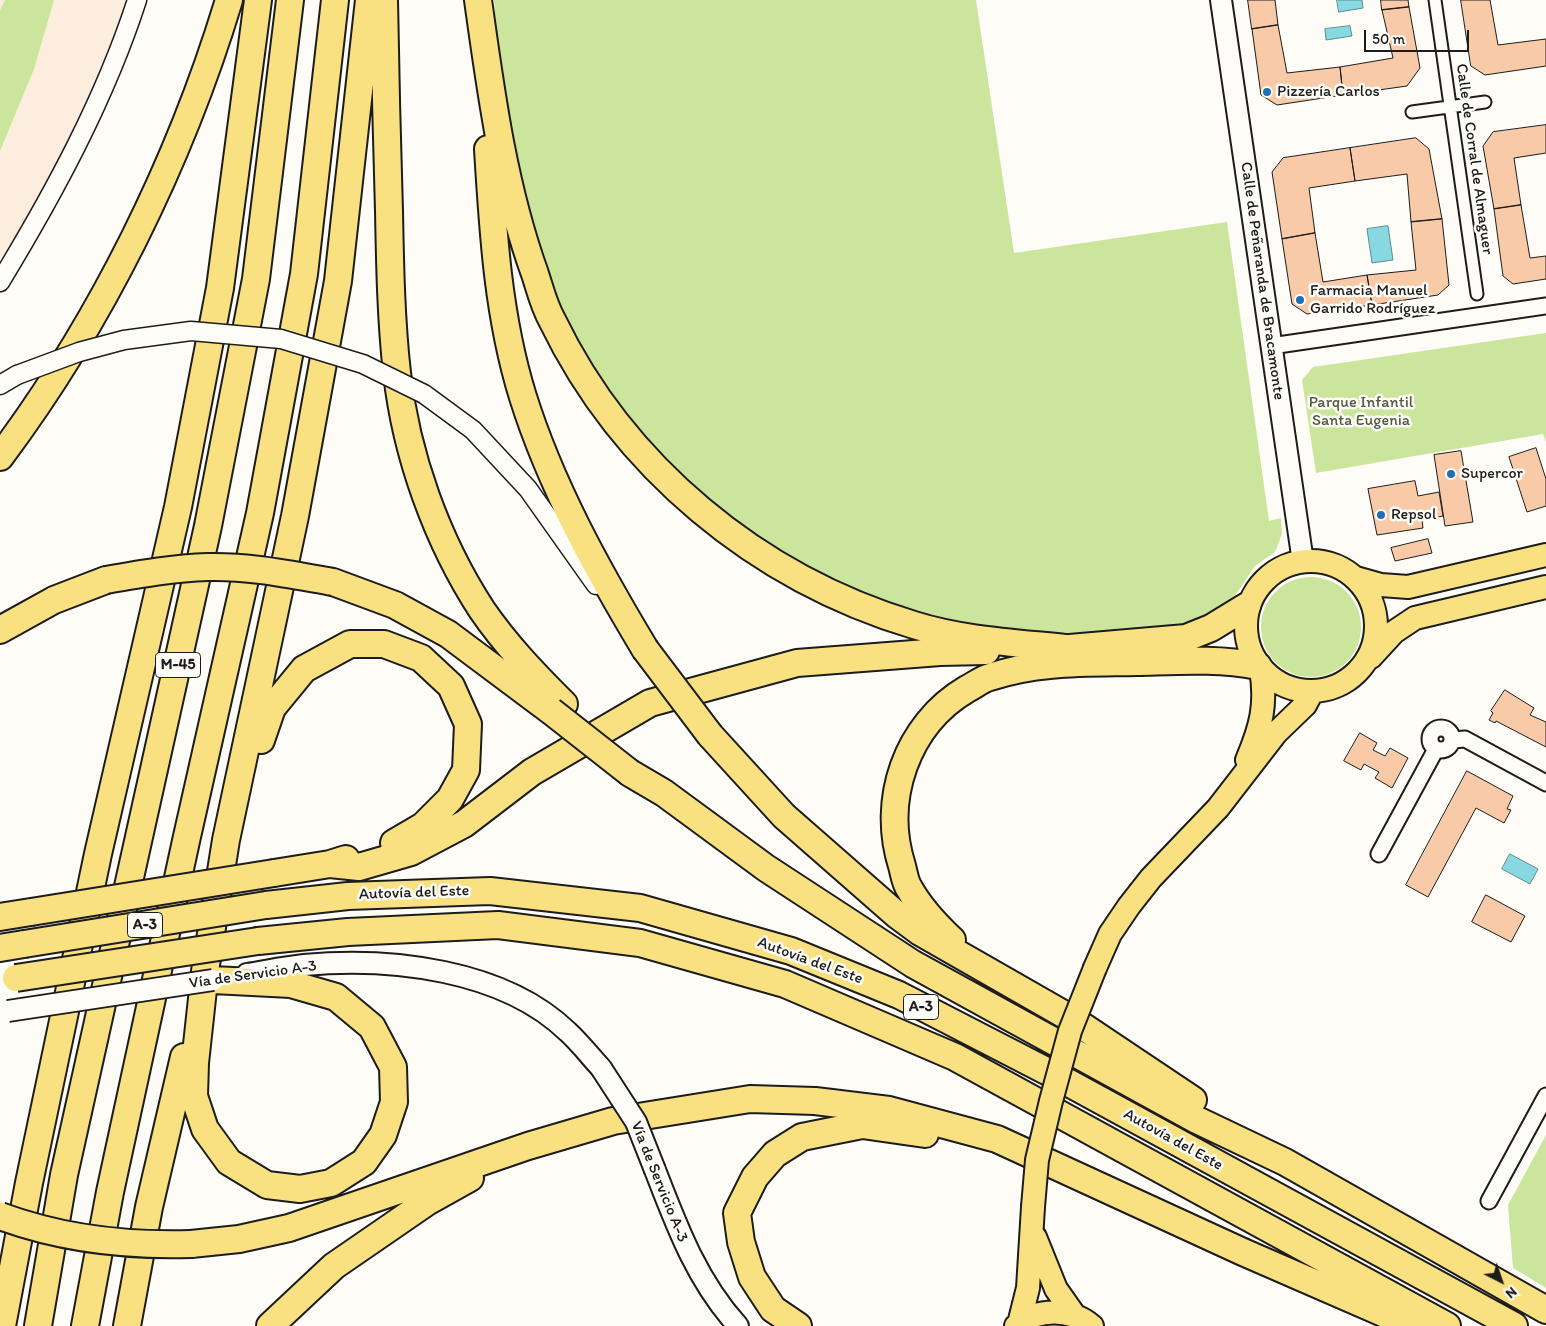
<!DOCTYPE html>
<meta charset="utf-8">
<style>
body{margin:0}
#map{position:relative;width:1546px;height:1326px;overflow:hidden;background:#fdfcf7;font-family:Itim,sans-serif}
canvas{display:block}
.north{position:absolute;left:1476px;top:1256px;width:50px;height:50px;-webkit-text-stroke:4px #fdfcf7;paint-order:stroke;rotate:139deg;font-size:14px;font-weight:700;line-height:20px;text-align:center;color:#1c1c1c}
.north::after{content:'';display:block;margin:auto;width:18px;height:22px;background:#1c1c1c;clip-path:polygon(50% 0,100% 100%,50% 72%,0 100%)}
.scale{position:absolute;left:1364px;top:30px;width:105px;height:22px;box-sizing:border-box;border:2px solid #1c1c1c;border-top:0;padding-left:6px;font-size:15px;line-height:18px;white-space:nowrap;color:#1c1c1c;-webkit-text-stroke:4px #fdfcf7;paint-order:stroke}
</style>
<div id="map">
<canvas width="1546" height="1326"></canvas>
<div class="north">N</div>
<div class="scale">50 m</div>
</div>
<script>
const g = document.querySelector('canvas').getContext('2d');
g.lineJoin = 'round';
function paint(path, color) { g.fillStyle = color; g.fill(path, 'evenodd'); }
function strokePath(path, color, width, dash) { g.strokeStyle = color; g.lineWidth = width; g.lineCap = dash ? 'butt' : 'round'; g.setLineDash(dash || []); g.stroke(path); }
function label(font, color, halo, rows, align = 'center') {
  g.font = font + ' Itim,sans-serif'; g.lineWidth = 5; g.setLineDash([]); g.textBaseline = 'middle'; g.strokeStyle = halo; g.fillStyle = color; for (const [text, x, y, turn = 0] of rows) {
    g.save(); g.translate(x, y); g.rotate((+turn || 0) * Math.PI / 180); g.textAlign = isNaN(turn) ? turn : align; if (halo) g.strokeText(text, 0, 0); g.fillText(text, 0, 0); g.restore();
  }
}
const built = new Path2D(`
 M0,0H137L129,26L0,282Z`);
const green = new Path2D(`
 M5,0H54L34,69L0,151V10Z
 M494,0H976L1014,253L1227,222L1269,521L1281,518L1282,534L1275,552L1255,566L1226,609L1209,623L1056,638L990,630L935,618L860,591L789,558L720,511L651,446L599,382L560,315L533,237L503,122Z
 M1546,333V442L1543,434L1316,473L1302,380L1313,367Z
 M1261 627a50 50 0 1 1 100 0a50 50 0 1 1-100 0Z
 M1546,1135V1288L1513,1268L1508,1205Z`);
const water = new Path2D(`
 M1337,0H1362L1363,8L1339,12Z
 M1350,26L1352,36L1326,40L1325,29Z
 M1388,226L1393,260L1372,263L1367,229Z
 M1510,854L1538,869L1530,884L1502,869Z`);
const building = new Path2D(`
 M1248,0H1275L1278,25L1252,29Z
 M1381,0H1408L1409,7L1382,10Z
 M1461,0H1490L1498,45L1546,39V66L1485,75L1471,66Z
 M1409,7L1420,68L1407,86L1343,95L1340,67L1393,58L1382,10Z
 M1278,25L1287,73L1340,67L1343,95L1277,105L1261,95L1252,29Z
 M1546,125V153L1514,158L1521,205L1494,209L1483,146L1493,132Z
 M1416,138L1429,149L1442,219L1411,222L1407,174L1355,181L1350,148Z
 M1350,148L1355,181L1309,188L1315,233L1282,239L1272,172L1283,158Z
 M1521,205L1530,258L1546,256V279L1513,284L1503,276L1494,209Z
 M1442,219L1449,285L1438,295L1372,305L1367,275L1416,270L1411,222Z
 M1315,233L1323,282L1367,275L1372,305L1307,314L1292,304L1282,239Z
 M1536,448L1546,479V506L1527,512L1509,457Z
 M1461,451L1473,522L1445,526L1434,455Z
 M1415,481L1418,496L1439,492L1443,516L1422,520L1423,528L1377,535L1368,489Z
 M1428,539L1432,553L1395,561L1391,548Z
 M1505,690L1534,708L1530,715L1546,722V747L1496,721L1495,723L1489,720L1493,713L1491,711Z
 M1360,733L1377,743L1373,750L1385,756L1390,748L1408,758L1392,788L1375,778L1379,772L1364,764L1361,770L1344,761Z
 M1467,771L1513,796L1507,809L1511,810L1504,823L1476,808L1428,897L1406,885Z
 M1486,895L1525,916L1511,942L1472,922Z`);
const pedestrian = new Path2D(`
 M1435,0L1477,294
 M1412,112L1485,102`);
const minor = new Path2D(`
 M1271,346L1546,306
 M1430 739a11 11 0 1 1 22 0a11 11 0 1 1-22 0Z
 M1452,740L1465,739L1546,783
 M1379,854L1436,749
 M1489,1201L1546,1096`);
const tertiary = new Path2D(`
 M0,282C54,193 105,99 137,0
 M0,385L17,375
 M424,394L473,430L528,489L596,585`);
const secondary = new Path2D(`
 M1221,0L1303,562
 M247,974C266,971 285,967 304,965C389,957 503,969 568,1032C580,1043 590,1056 601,1068
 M655,1170C677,1227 697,1281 738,1326`);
const primary = new Path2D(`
 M1246 626a65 65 0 1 1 130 0a65 65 0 1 1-130 0Z
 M1356,578L1381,585L1408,587L1546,555
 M1371,657L1394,632L1415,618L1546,587
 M1247,760C1261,727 1267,705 1261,669
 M1095,968L1110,934L1129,906L1151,878L1218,808L1276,733L1305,705L1312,692
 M1035,1237L1056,1289L1075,1316
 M1019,1324L1028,1288L1033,1207
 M1016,1326C1037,1308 1071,1308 1092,1326`);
const motorway = new Path2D(`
 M384,0C385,70 387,141 389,211C390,265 391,320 397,373C406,455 437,541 482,610C506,645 534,674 564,704
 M478,0C491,93 503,185 535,274C540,289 544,306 552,320C623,467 757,578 914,625C965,641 1021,643 1074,649
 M488,149C493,232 498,317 523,397C551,486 597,569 645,649
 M0,457C101,322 180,162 229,0
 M333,582L395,605L448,634L551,711
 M0,630L54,600L106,580
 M1058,649L1186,638L1211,628L1247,606
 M710,735L784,816L897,915L920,932L1072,1019L1193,1100
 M261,740L272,708L304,669L350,644H384L421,658L451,686L468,724L466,770L450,799L423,826L394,843
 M630,773L664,793L766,868L913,964L1197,1120L1285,1162L1546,1310
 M330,864L359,867L411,852L464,824L532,772L650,703L797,663L940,652L986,651
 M274,873L330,864L346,859
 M266,905L348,896L490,891L640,908L791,951L899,995L1058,1077L1514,1326
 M0,917L31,912
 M952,940C936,925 920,908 909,888C905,882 904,873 902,866C881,800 906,725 967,689C975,685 982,679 990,677C1037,661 1088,663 1137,662C1178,661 1217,658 1258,666
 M258,941L348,932L498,925L640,943L785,984L955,1057L1447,1326
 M0,948L24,944
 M213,980L291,984L336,997L372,1027L393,1067L394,1102L383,1135L364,1162L331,1183L300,1189L267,1185L229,1162L205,1129L194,1096L195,1063L205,971L226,840L295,516L338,281L369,0
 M191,1244L239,1239L289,1228L528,1146L613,1121L750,1099L815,1101L889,1110L997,1139L1243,1252L1413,1326
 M2,1326L29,1183L98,854L178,507L220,288L258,0
 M38,1326L64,1175L208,526L256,279L290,0
 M85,1326L110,1192L186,841L260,513L304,274L335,0
 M127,1326L149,1207L184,1057
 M270,1326L334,1266L427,1202L470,1178
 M798,1326L773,1309L752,1277L741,1242L737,1213L755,1177L775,1154L802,1137L862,1125L925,1134`);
const tertiaryBridge = new Path2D(`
 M17,375L79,352L124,340L191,331L281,339L363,364L424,394`);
const secondaryBridge = new Path2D(`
 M8,1011L213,980
 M601,1068L636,1122L655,1170`);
const primaryBridge = new Path2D(`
 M1033,1207L1037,1160L1051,1101L1070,1031L1095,968`);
const motorwayBridge = new Path2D(`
 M106,580C140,574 174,568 208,567C251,566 292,575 333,582
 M645,649L710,735
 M551,711L630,773
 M31,912L274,873
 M24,944L266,905
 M16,978L258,941
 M0,1216C62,1239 125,1246 191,1244`);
const markers = [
 [1267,92,5,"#1f6fb2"],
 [1300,300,5,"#1f6fb2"],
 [1451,474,5,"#1f6fb2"],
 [1381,515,5,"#1f6fb2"]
];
const shields = [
 [178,665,45],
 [145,925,35],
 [921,1007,35]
];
const shieldNames = [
 ["M-45",178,665],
 ["A-3",145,925],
 ["A-3",921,1007]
];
const poiNames = [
 ["Pizzería Carlos",1277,92],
 ["Farmacia Manuel",1310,291],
 ["Garrido Rodríguez",1310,309],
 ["Supercor",1461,474],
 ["Repsol",1391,515]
];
const streetNames = [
 ["Calle de Corral de Almaguer",1474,159,82],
 ["Calle de Peñaranda de Bracamonte",1262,281,82],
 ["Autovía del Este",414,893,-2],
 ["Autovía del Este",810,961,20],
 ["Vía de Servicio A-3",253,975,-8],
 ["Autovía del Este",1173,1140,29],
 ["Vía de Servicio A-3",659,1182,68]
];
const parkNames = [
 ["Parque Infantil",1361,403],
 ["Santa Eugenia",1361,421]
];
paint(built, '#fceddf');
paint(green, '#cbe69c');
paint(water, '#87d8e0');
strokePath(water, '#5c8d92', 1);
paint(building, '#f9caa8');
strokePath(building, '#1c1c1c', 1);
strokePath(pedestrian, '#1c1c1c', 15);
strokePath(minor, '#1c1c1c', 19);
strokePath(tertiary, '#1c1c1c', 21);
strokePath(secondary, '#1c1c1c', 24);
strokePath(primary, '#1c1c1c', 26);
strokePath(motorway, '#1c1c1c', 30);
strokePath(pedestrian, '#fdfcf7', 11);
strokePath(minor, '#fdfcf7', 15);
strokePath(tertiary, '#fdfcf7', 18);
strokePath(secondary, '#fdfcf7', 20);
strokePath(primary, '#f9e181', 22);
strokePath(motorway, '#f9e181', 26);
strokePath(tertiaryBridge, '#1c1c1c', 21, []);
strokePath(secondaryBridge, '#1c1c1c', 24, []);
strokePath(primaryBridge, '#1c1c1c', 26, []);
strokePath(motorwayBridge, '#1c1c1c', 30, []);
strokePath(tertiaryBridge, '#fdfcf7', 18);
strokePath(secondaryBridge, '#fdfcf7', 20);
strokePath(primaryBridge, '#f9e181', 22);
strokePath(motorwayBridge, '#f9e181', 26);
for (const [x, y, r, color] of markers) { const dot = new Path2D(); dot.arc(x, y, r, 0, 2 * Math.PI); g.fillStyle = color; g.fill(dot); strokePath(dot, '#fdfcf7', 2); }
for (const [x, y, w] of shields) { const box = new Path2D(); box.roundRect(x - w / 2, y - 12.5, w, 25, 4); g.fillStyle = '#fdfcf7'; g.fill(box); strokePath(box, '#1c1c1c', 1); }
label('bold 15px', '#1c1c1c', null, shieldNames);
label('16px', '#1c1c1c', '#fdfcf7', poiNames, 'left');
label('16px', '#1c1c1c', '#fdfcf7', streetNames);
label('16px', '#515942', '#fdfcf7', parkNames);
</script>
